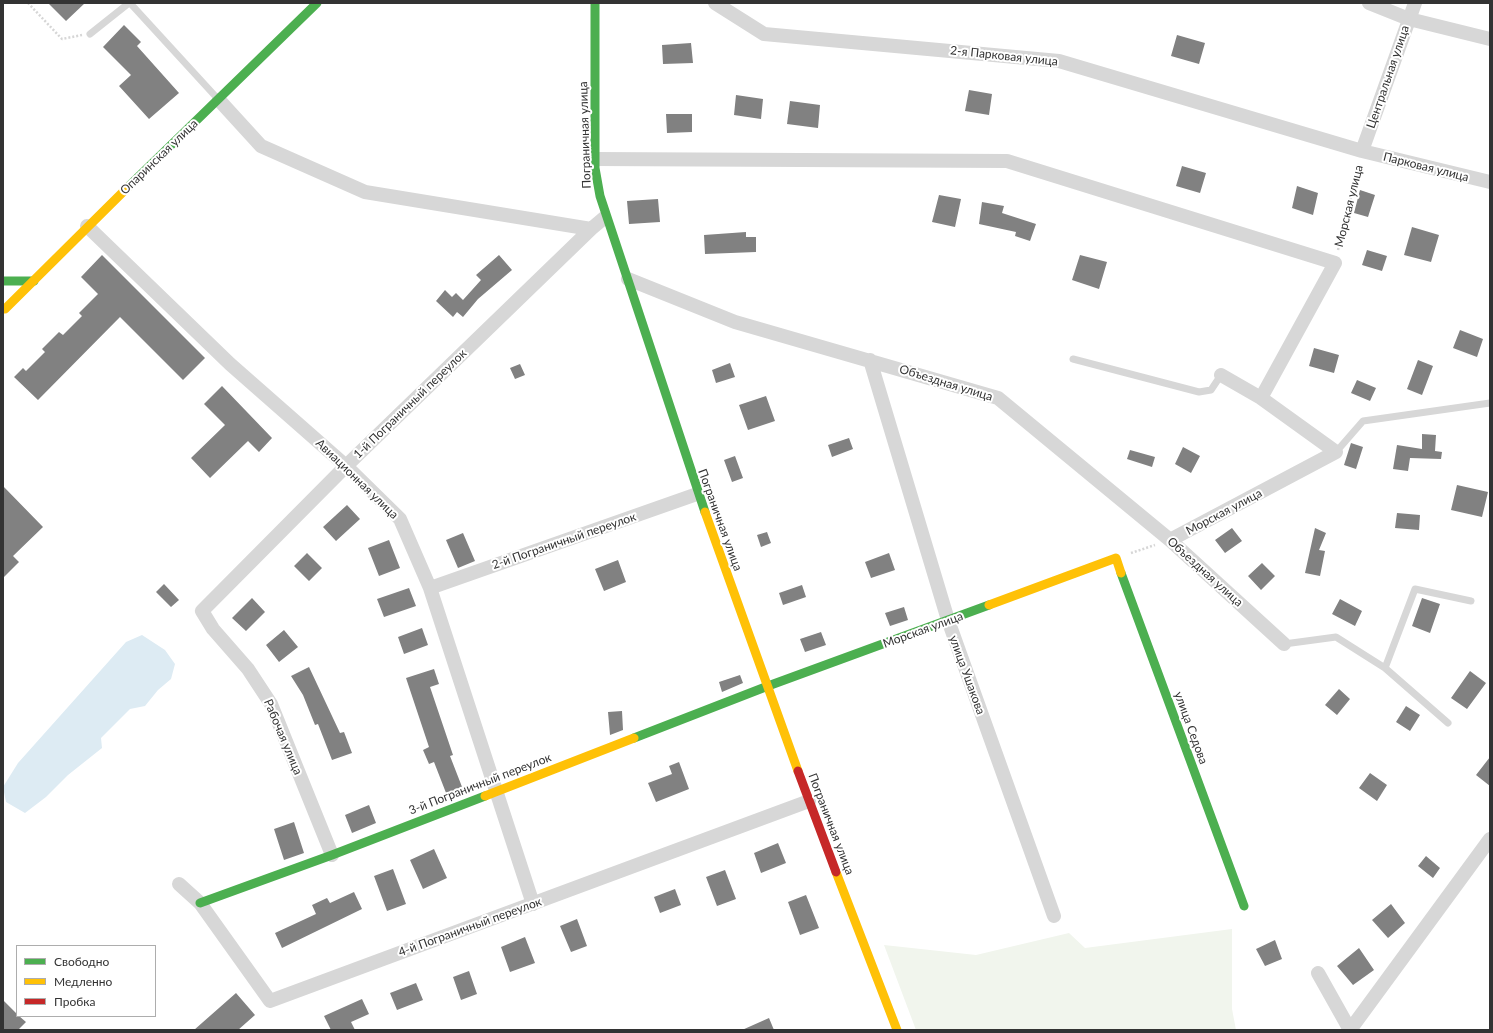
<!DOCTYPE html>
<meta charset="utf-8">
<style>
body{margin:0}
#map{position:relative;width:1493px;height:1033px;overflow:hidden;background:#fff;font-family:Lato,sans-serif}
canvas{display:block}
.frame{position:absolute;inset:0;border:4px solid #333;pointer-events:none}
.legend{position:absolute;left:16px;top:945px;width:140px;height:72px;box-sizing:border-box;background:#fff;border:1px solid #adadad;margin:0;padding:5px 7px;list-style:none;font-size:12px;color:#333}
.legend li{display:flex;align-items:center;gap:8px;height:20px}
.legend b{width:20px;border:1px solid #adadad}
</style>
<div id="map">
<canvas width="1493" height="1033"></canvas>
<div class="frame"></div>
<ul class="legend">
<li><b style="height:5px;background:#4caf50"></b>Свободно</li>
<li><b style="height:5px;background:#ffc107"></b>Медленно</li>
<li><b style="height:5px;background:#c62828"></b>Пробка</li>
</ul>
</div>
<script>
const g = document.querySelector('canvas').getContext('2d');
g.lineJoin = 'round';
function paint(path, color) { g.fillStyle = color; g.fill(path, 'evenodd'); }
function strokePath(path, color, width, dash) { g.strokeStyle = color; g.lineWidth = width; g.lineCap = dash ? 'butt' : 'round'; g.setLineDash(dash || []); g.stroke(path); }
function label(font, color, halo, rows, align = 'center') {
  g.font = font + ' Lato,sans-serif'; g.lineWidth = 4; g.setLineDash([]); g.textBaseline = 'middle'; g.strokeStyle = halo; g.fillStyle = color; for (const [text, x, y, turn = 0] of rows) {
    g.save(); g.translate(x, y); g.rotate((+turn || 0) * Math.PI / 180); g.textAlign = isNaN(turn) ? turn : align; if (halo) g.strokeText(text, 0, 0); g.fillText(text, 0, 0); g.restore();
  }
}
const green = new Path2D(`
 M1232,929V1009L1236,1030H916L884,945L976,955L1069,933L1085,948Z`);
const water = new Path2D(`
 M142,635L165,650L175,664L171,679L158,690L145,706L130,709L101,738L102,748L68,775L46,797L25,813L6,802L3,787L18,763L126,642Z`);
const building = new Path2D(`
 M48,3H85L66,21Z
 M124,25L141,42L137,46L179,93L149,119L119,86L131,75L103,47Z
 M1177,35L1205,43L1199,64L1171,56Z
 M691,43L693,63L663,64L662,45Z
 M969,90L992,94L989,115L965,111Z
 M736,95L763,99L761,119L734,115Z
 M790,101L820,105L818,128L787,124Z
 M666,114H692V132L667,133Z
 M1182,166L1206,173L1200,193L1176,186Z
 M1297,186L1318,193L1313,215L1292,208Z
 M1360,190L1375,195L1368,217L1354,213Z
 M939,195L961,199L955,227L932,222Z
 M658,199L660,222L629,224L627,201Z
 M982,202L1004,206L1002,213L1036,224L1030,241L1015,236L1016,232L979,224Z
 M1412,227L1439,235L1431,262L1404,255Z
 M746,232V237H756V252L705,254L704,235Z
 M1367,250L1387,256L1382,271L1362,265Z
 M102,255L205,358L183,380L120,317L38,400L14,377L23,368L26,371L45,352L42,349L59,332L63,335L82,316L79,313L98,294L81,277Z
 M499,255L512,270L478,299L463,317L457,312L453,317L436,301L445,290L452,297L456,293L463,300L481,280L476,275Z
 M1080,255L1107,262L1099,289L1072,280Z
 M1460,330L1483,339L1477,357L1453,348Z
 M1314,348L1339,355L1334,373L1309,366Z
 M1418,360L1433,366L1422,395L1407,389Z
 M730,363L735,377L716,383L712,370Z
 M520,364L525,375L515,379L510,368Z
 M1357,380L1376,388L1370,401L1351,393Z
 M222,386L272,438L259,452L248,441L210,478L191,458L225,425L204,404Z
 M766,396L775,421L748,430L739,405Z
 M1422,434L1436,435L1435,451L1442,452L1441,459L1410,458L1408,471L1393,469L1397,445L1422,449Z
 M849,438L853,449L832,457L828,445Z
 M1351,443L1363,447L1356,469L1344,465Z
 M1183,447L1200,456L1191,473L1175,464Z
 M1130,450L1155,457L1152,467L1127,459Z
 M735,456L743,478L732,482L724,460Z
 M1457,485L1488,492L1482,517L1451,510Z
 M3,486L43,527L13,556L19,562L3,578Z
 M347,505L360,519L336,541L323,527Z
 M1397,513L1420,515L1419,530L1395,528Z
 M1232,528L1242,541L1225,553L1215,540Z
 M1315,528L1326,533L1319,550L1325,551L1320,576L1305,573Z
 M767,532L771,543L761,547L757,535Z
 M463,533L475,561L458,568L446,540Z
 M389,540L400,568L379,576L368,548Z
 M307,553L322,568L309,581L294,566Z
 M889,553L895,570L871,578L865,562Z
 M618,560L626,582L604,591L595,569Z
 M1262,563L1275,576L1261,590L1248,576Z
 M164,584L179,600L171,607L156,592Z
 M802,585L806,597L783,605L779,593Z
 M409,588L416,606L384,617L377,599Z
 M252,598L265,612L246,631L232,618Z
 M1422,598L1440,604L1430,633L1412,626Z
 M1340,599L1362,611L1355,626L1332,614Z
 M904,607L908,620L890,626L885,613Z
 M422,628L428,645L404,654L398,637Z
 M284,630L298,647L279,662L266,645Z
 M821,632L826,645L805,652L800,639Z
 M309,667L340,733L344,732L352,753L332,760L318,724L315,725L303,695L291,676Z
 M434,669L439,684L430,687L453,755L450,756L464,792L448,798L434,762L429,764L423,750L429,747L406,678Z
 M1470,671L1486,683L1467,709L1451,698Z
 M740,675L743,683L722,692L719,682Z
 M1339,689L1350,699L1337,715L1325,705Z
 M1406,706L1420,715L1410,731L1396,722Z
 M622,711L623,730L610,735L608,712Z
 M1490,757V786L1476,775Z
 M679,762L689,789L656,802L648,783L672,774L669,766Z
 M1370,773L1387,785L1377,801L1359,788Z
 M369,805L376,823L352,833L345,815Z
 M294,822L304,853L284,860L274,829Z
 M778,843L786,863L761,873L754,853Z
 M434,849L447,878L423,889L410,860Z
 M1426,856L1440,868L1433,878L1418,866Z
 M393,869L406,904L387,911L374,876Z
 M725,870L736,899L717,906L706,877Z
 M675,889L681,905L660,913L654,897Z
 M354,892L362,909L282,948L275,933L316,914L312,905L327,898L330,903Z
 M806,895L819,928L800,935L788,902Z
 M1391,904L1405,923L1388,938L1372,920Z
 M577,919L587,946L571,952L560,926Z
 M525,937L535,963L510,972L501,947Z
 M1275,940L1282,959L1265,966L1256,949Z
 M1359,948L1374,970L1353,985L1337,966Z
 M469,971L477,994L461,1000L453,977Z
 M416,983L423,1000L397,1010L390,993Z
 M236,993L255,1015L238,1030H194Z
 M362,999L369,1014L351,1022L355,1030H331L324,1016Z
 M3,1000L17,1014V1016H19L26,1022L18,1030H3Z
 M769,1018L774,1030H742Z`);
const path = new Path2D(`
 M28,3L62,39L82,35
 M1338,250L1359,164
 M1131,553L1155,545`);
const lane = new Path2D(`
 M130,3L217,98
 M90,34L129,3
 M1073,359L1199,392L1211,390L1221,375
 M1336,452L1363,421L1490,403
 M1284,644L1336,637L1385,668L1448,723
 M1385,668L1415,589L1471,601`);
const street = new Path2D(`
 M715,3L764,34L1059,61L1362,151L1490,182
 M1369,3L1409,19L1490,39
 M219,100L261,146L365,192L591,229
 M1362,151L1415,3
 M595,159L1007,161L1335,263L1261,398L1336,452L1170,540
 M87,226L230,364L346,466L400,519L430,588L533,904
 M628,279L735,322L998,398L1170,540L1284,644
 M870,360L948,620L1054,916
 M1221,375L1261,398
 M430,588L697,494
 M332,855L271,704L248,669L213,629L202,611L346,466L591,229L604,218
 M179,884L200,903L270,1001L809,801
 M1318,973L1350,1030
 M1350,1030L1490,839`);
const fast = new Path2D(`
 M595,3V168L600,196L705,512
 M128,187L317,3
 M3,281H34
 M1121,573L1244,906
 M634,738L768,686L989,605
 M200,903L332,855L485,796`);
const slow = new Path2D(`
 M3,309H5L128,187
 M705,512L798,771
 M989,605L1116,558L1121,573
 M485,796L634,738
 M836,872L897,1030`);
const jam = new Path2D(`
 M798,771L836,872`);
const streetNames = [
 ["2-я Парковая улица",1004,56,6],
 ["Центральная улица",1388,77,-71],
 ["Пограничная улица",585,135,-92],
 ["Опаринская улица",159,157,-44],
 ["Парковая улица",1426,167,14],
 ["Морская улица",1349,206,-76],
 ["Объездная улица",946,383,17],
 ["1-й Пограничный переулок",410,404,-44],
 ["Авиационная улица",357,479,44],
 ["Морская улица",1224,512,-28],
 ["Пограничная улица",720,520,70],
 ["2-й Пограничный переулок",564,541,-19],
 ["Объездная улица",1205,572,42],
 ["Морская улица",923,630,-20],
 ["улица Ушакова",967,675,70],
 ["улица Седова",1191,728,70],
 ["Рабочая улица",283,737,67],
 ["3-й Пограничный переулок",480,784,-21],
 ["Пограничная улица",831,824,69],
 ["4-й Пограничный переулок",470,927,-20]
];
paint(green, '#f1f5ed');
paint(water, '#ddebf3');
paint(building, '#818181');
strokePath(path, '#d6d6d6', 2.5, [2, 2]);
strokePath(lane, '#d7d7d7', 7);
strokePath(street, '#d7d7d7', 14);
strokePath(fast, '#4caf50', 9);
strokePath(slow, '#ffc107', 9);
strokePath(jam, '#c62828', 9);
label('12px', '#333', '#fff', streetNames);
</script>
